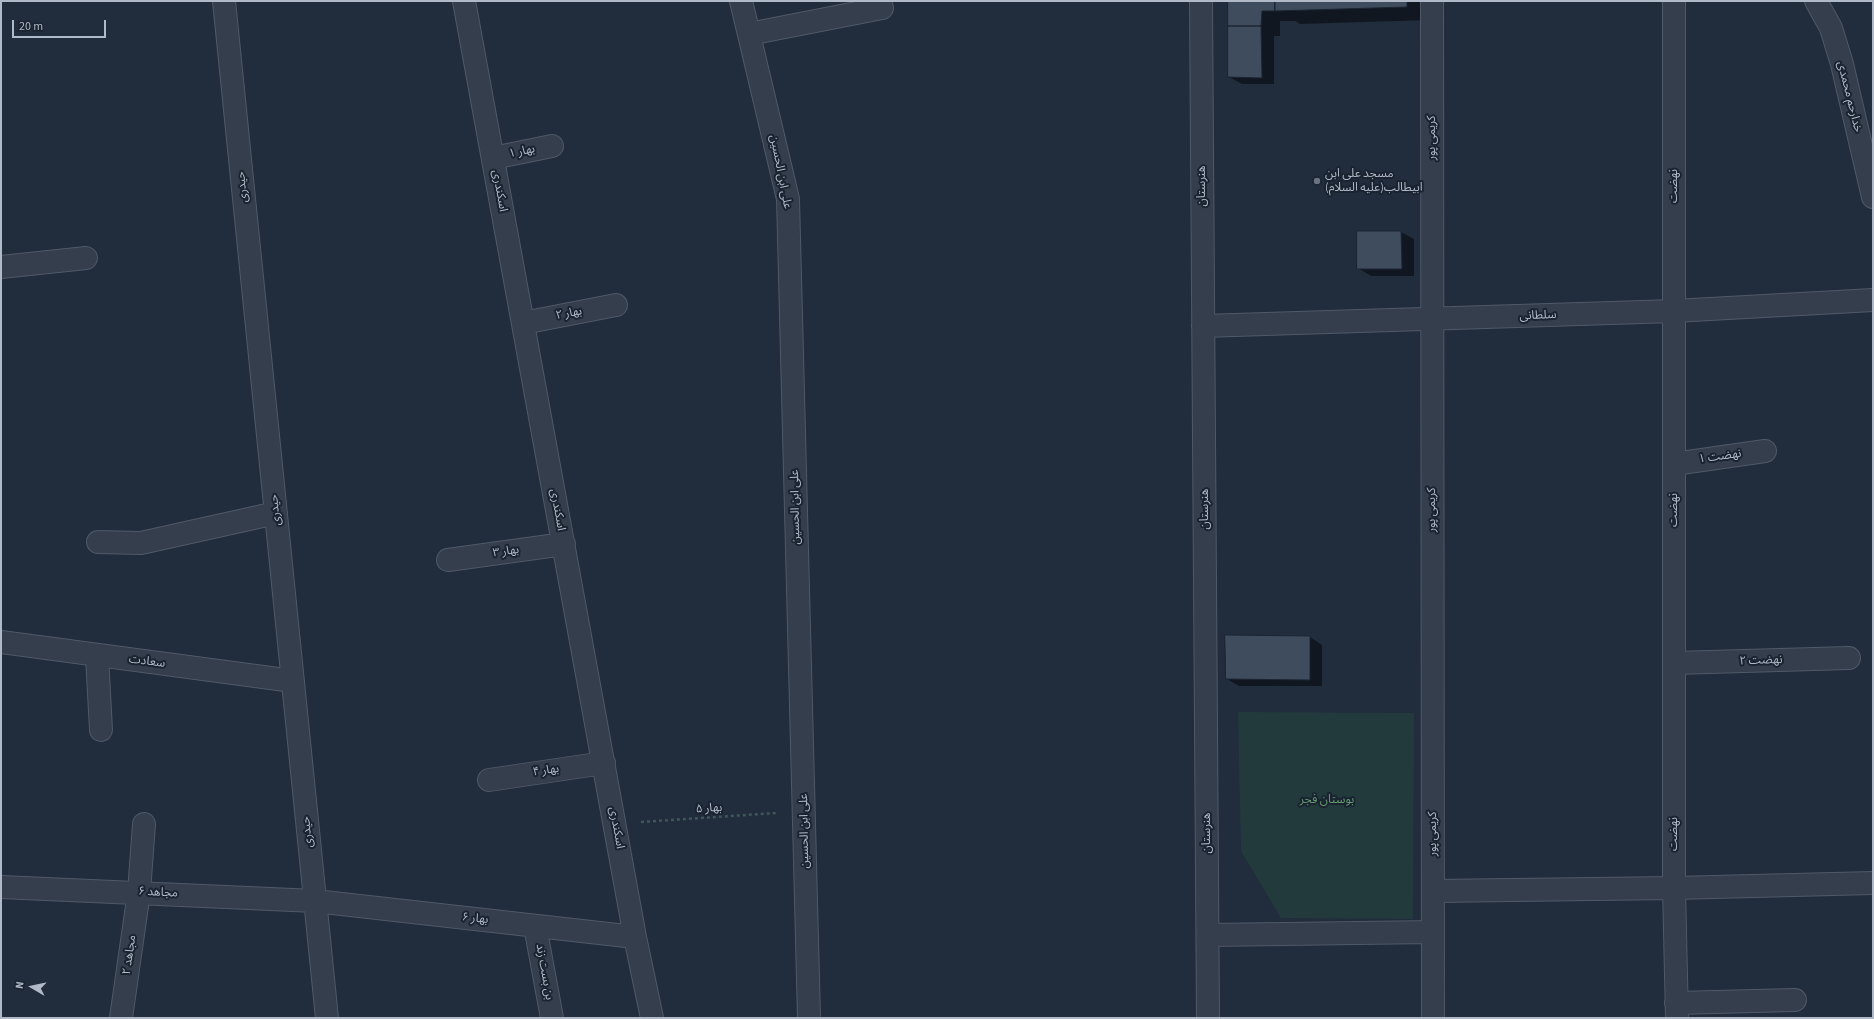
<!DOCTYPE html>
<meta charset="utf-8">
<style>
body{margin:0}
#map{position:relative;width:1874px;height:1019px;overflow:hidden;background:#212c3c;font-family:"Source Sans 3",sans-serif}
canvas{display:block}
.frame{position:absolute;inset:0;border:2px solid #b0b9c8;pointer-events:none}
.north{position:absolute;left:12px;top:967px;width:40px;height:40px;-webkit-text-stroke:3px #1a2330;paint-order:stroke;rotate:279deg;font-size:11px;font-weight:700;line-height:16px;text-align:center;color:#b0b9c8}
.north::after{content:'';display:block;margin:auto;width:14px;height:18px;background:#b0b9c8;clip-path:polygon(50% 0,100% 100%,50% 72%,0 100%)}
.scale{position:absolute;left:12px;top:20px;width:94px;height:18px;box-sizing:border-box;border:2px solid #b0b9c8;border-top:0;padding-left:5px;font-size:12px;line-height:14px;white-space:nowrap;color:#b0b9c8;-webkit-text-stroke:3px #1a2330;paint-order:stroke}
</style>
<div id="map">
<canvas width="1874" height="1019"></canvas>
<div class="frame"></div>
<div class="north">N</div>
<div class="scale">20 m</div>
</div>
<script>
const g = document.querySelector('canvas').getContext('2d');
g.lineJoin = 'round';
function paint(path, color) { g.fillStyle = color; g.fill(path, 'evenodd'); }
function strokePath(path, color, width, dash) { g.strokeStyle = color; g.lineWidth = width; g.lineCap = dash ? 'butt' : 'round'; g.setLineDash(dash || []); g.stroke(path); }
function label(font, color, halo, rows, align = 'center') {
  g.font = font + ' "Source Sans 3","Noto Sans Arabic",sans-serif'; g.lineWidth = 4; g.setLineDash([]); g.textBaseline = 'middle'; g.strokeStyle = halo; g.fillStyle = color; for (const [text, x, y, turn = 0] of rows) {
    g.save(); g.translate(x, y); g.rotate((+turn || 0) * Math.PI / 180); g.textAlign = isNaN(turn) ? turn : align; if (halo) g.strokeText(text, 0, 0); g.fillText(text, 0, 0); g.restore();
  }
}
const green = new Path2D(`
 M1238,712L1414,713L1413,919L1281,918L1241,851Z`);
const shadow = new Path2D(`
 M1229,1H1431V20L1300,24L1295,21H1280V36H1274V84H1242L1229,77Z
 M1358,232H1401L1414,239V276H1371L1358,268Z
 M1310,637L1322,645V686H1239L1227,679Z`);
const building = new Path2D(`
 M1228,1H1275V11H1262L1261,26H1228Z
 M1275,1H1407V7L1275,11Z
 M1228,26H1261L1262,78L1228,77Z
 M1357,231H1401L1402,269H1357Z
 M1225,635L1310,636V680L1226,679Z`);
const path = new Path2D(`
 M641,822L776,813`);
const street = new Path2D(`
 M224,1L327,1018
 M464,1L635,937L652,1018
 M741,1L788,199L809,1018
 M1201,1L1208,1018
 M1432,1L1433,1018
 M1674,1V888L1677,1018
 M1816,1L1831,28L1842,64L1873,197
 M749,34L882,8
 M493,158L552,146
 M1,267L86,258
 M523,323L616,305
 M1203,326L1674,311L1873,300
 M1674,464L1765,451
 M98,542L141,543L276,513
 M448,560L564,544
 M1,642L293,681
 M97,656L101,730
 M1674,663L1849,658
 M489,780L604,763
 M1,887L315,901L635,937
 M1433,891L1674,888L1873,883
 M535,926L552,1018
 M1208,935L1433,932
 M1676,1003L1795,1000
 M121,1018L139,892L144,824`);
const markers = [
 [1317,181,4,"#6b7280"]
];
const streetNames = [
 ["خدارحم محمدی",1849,97,76],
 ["کریمی پور",1432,138,-90],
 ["بهار ۱",522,152,-12],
 ["علی ابن الحسین",780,172,79],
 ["هنرستان",1202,186,-90],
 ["نهضت",1674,186,-90],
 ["حیدری",243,187,-96],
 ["اسکندری",499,191,80],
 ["بهار ۲",569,314,-11],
 ["سلطانی",1538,316,-2],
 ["نهضت ۱",1720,457,-8],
 ["علی ابن الحسین",796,507,-91],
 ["هنرستان",1205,509,-90],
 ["حیدری",276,510,-96],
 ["اسکندری",557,510,80],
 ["کریمی پور",1432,510,-90],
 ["نهضت",1674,510,-90],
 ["بهار ۳",506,552,-8],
 ["نهضت ۲",1761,661,-2],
 ["سعادت",147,662,7],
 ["بهار ۴",546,771,-8],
 ["بهار ۵",709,809,-4],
 ["اسکندری",616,828,80],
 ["علی ابن الحسین",805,831,-91],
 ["حیدری",308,832,-96],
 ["هنرستان",1207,833,-90],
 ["کریمی پور",1433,834,-90],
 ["نهضت",1674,834,-90],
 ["مجاهد ۶",158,893,3],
 ["بهار ۶",475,919,6],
 ["مجاهد ۲",130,955,-82],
 ["بن بست زند",544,972,80]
];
const poiNames = [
 ["مسجد علی ابن",1325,174],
 ["ابیطالب(علیه السلام)",1325,188]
];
const parkNames = [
 ["بوستان فجر",1327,800]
];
paint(green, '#233a3d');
paint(shadow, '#0007');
paint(building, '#3f4c5e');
strokePath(building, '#1c2533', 1);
strokePath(street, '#505967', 24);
strokePath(path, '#40575a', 2.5, [3, 3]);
strokePath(street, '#353e4c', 22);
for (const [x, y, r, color] of markers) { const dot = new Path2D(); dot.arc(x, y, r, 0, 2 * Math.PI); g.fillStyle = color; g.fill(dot); strokePath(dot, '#1a2330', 1.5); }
label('12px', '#b0b9c8', '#1a2330', streetNames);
label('12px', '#b0b9c8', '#1a2330', poiNames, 'left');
label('12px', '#659a71', '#1a2330', parkNames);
</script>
